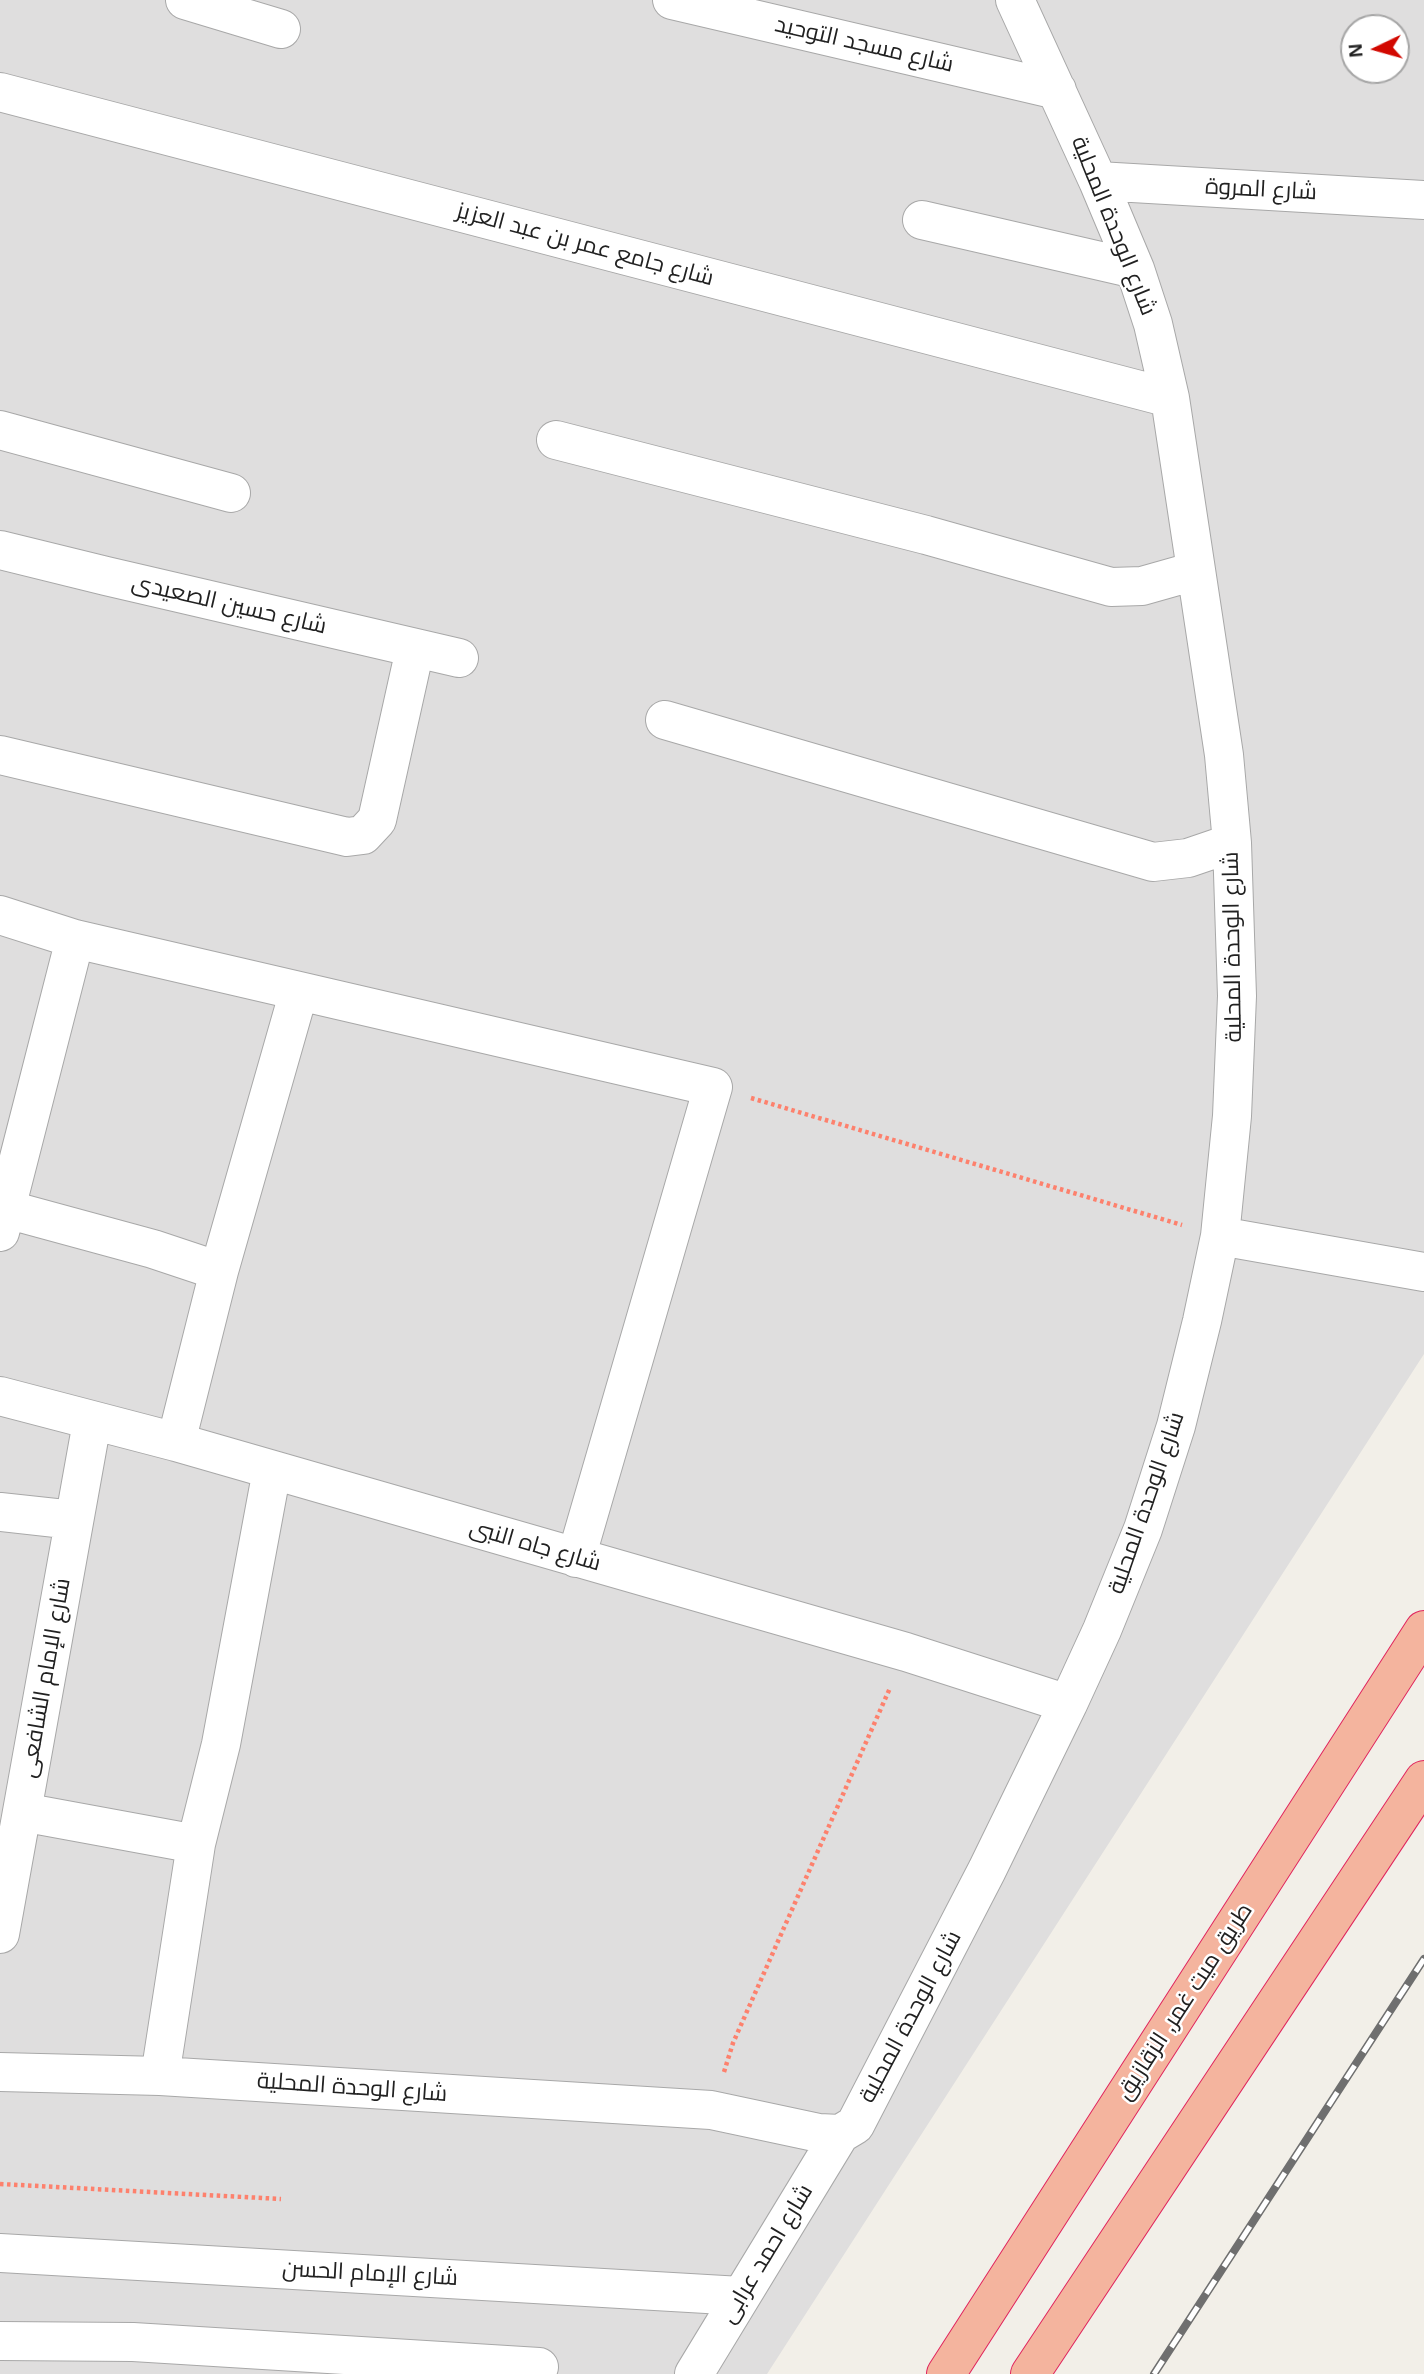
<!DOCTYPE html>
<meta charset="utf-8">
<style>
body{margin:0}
#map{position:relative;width:1424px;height:2374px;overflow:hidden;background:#f2efe8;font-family:Helvetica,sans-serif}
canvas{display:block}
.north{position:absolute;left:1340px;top:14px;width:70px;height:70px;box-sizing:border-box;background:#fff;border:2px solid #a6a6a6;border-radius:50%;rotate:265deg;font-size:19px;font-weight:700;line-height:28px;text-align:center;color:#212121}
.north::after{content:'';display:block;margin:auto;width:24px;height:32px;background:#d20800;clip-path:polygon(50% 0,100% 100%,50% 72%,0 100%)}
</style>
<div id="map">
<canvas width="1424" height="2374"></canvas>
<div class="north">N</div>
</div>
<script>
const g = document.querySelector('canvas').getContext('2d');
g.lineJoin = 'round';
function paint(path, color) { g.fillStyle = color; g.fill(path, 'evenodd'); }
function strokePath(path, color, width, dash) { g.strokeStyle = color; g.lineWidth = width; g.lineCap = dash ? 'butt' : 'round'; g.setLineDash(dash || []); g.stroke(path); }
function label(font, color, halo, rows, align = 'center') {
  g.font = font + ' Helvetica,Cairo,sans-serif'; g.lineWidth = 5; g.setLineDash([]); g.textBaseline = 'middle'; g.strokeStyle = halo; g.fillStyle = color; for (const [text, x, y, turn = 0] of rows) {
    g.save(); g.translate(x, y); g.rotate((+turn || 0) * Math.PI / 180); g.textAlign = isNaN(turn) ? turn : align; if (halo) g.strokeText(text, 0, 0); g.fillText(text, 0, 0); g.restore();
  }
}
const residential = new Path2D(`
 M0,0H1424V1354L767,2374H0ZM1354,28H1396V70H1354Z`);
const path = new Path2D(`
 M751,1098L1182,1225
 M724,2072L733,2043L890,1688
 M0,2184L281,2199`);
const minor = new Path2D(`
 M185,0L281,29
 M672,0L1057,90
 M0,92L1170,398
 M1098,181L1424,200
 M922,220L1135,269
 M0,430L231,493
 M556,440L926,535L1111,587L1142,586L1195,571
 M0,550L106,576L459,658
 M665,720L1153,862L1188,858L1232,843
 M0,755L347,837L363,835L377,820L415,649
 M0,915L75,939L713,1087L576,1558
 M6,1209L153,1249L219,1271
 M0,1232L75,939
 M1220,1236L1424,1272
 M0,1396L176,1442L906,1652L1068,1704
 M176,1442L219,1271L299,991
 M0,1512L74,1520
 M22,1812L196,1844L221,1744L272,1470
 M0,1934L92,1422
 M0,2072L160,2076L711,2110L819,2133L840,2134L855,2125L987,1870L1068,1704L1102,1630L1143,1529L1176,1426L1202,1321L1220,1236L1232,1116L1237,996L1232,843L1224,755L1170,398L1153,324L1135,269L1098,181L1015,0
 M160,2076L196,1844
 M0,2253L741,2296
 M0,2341L133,2342L539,2367
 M694,2374L840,2134`);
const trunk = new Path2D(`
 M946,2374L1424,1630
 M1030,2374L1424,1780`);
const rail = new Path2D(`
 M1154,2374L1424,1959`);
const streetNames = [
 ["شارع مسجد التوحيد",864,45,13],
 ["شارع المروة",1261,190,3],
 ["شارع الوحدة المحلية",1113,226,68],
 ["شارع جامع عمر بن عبد العزيز",585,245,15],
 ["شارع حسين الصعيدى",229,605,13],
 ["شارع الوحدة المحلية",1233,947,-91],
 ["شارع الوحدة المحلية",1147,1503,-71],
 ["شارع جاه النبى",535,1546,16],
 ["شارع الإمام الشافعى",46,1678,-80],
 ["طريق ميت غمر, الزقازيق",1185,2002,-57],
 ["شارع الوحدة المحلية",911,2017,-62],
 ["شارع الوحدة المحلية",352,2088,4],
 ["شارع احمد عرابى",767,2254,-59],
 ["شارع الإمام الحسن",370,2274,3]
];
paint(residential, '#dfdede');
strokePath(minor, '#a8a8a8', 40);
strokePath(trunk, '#e0245d', 40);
strokePath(path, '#fd816d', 4.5, [3.5, 3.5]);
strokePath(minor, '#fff', 38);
strokePath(trunk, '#f4b49e', 38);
strokePath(rail, '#6f6f6f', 8);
strokePath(rail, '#fff', 5, [16]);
label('23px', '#212121', '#fff', streetNames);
</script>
